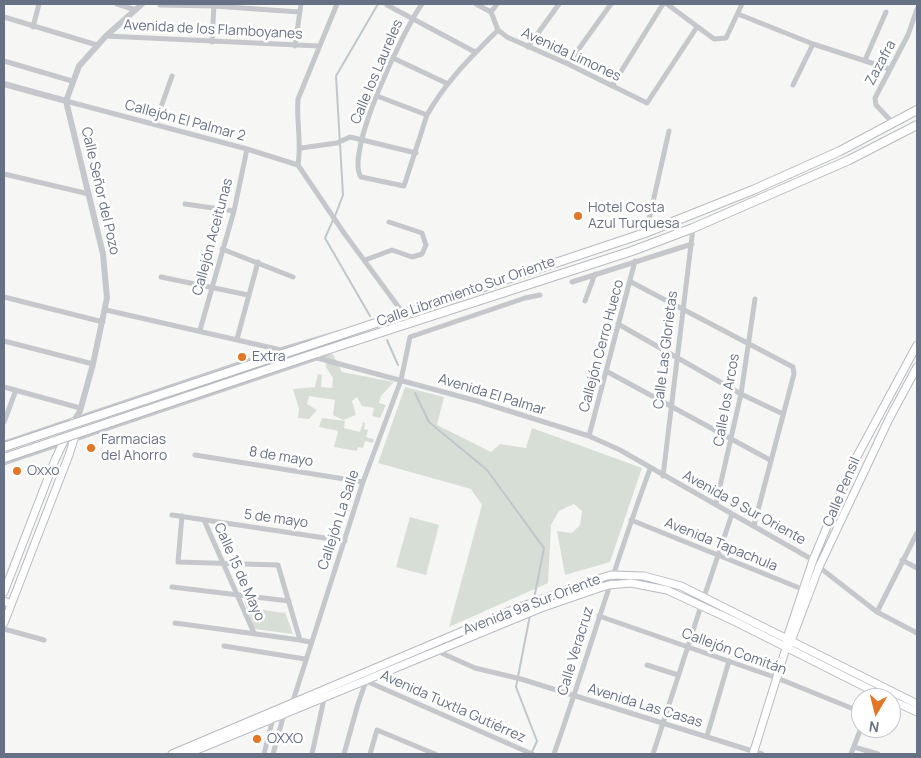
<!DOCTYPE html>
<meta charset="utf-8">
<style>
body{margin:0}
#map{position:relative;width:921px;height:758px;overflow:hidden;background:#f6f7f4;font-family:Manrope,sans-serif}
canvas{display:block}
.frame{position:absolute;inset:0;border:5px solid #667185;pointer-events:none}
.north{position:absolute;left:851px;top:688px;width:50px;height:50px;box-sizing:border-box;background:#fff;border:1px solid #c2c6ce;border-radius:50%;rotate:188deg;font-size:14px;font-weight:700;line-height:20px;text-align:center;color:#667185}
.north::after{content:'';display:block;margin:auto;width:18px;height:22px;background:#e57626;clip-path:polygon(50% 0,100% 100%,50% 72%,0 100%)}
</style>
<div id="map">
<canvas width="921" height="758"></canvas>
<div class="frame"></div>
<div class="north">N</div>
</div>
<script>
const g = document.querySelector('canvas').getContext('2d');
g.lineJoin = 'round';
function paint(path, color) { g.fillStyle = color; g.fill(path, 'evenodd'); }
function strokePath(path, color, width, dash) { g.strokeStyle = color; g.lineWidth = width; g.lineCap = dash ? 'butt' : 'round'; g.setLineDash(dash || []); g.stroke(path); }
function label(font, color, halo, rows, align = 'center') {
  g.font = font + ' Manrope,sans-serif'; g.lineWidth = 5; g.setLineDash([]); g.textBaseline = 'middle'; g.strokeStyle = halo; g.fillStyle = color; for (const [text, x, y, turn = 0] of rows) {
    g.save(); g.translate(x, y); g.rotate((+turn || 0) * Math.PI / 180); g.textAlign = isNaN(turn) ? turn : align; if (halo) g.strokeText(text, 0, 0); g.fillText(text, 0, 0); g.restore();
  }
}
const green = new Path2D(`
 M333,354L342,372L394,382L381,396L379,403L386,405L380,418L372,416L374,408L362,406L357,397L352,401L356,415L343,420L333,415L335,400L309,396L307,404L317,410L309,419L298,418L299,409L293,389L315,387L318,374L322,375L321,387L332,388L333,378L326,367L325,356Z
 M405,387L444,397L437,425L491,452L500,444L526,448L532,428L642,468L610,562L565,575L557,531L572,533L580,525L582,511L574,504L559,511L551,525L548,583L449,627L482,505L471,489L378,463Z
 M322,418L345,421L344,428L360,432L363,422L365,423L364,429L368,430L366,437L374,439L373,443L365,441L363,448L358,447L357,451L334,447L338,431L319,427Z
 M410,517L439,525L426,575L396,567Z
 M244,600L258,602V609L283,613L285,612L293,634L254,629Z`);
const stream = new Path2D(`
 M335,216L343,195L336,76L378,4
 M333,220L325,238L370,316
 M387,340L398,365
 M415,393L429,422L487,470L544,548L534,599
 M530,615L516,687L537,741L532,752`);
const minor = new Path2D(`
 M117,4L136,10
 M337,4L298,99C296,121 302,142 298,165L344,233L403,313
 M422,4C405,27 344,153 361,177L404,186L427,115C446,81 471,57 498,30
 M476,4L491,12
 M497,4L491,12L498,30L507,37L568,64L647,103L697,27
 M667,4L714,39L726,38L742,4
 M160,5L214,6L299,12
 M387,5L475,52
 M738,14L813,44L890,69
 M4,17L97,45
 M33,27L39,4
 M106,36L319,46
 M212,42L214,4
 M295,46L301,4
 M528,47L559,4
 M393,58L446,83
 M865,60L886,12
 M4,61L72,81
 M568,64L611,4
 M793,85L813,44
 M612,86L663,4
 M377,96L427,115
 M66,101L247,149L298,165
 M893,123L876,105L875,98L908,35L917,9
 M155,124L172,76
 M301,148L337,143L350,137L416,153
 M4,174L89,194
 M185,204L234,211
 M646,233L669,131
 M222,249L293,277
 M365,260L392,250L412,257L422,254L426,245L422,233L389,222
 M161,277L248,295
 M572,282L692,244
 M631,282L793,367L794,374L754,525
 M4,297L103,322
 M585,301L595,274
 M106,310L281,350
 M618,324L741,394L783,414
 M200,330L234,211L247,149
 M237,339L258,262
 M4,341L93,364
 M310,356L477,401L589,436L620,450L813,560L819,567L877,612L917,633
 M606,371L770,460
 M4,387L80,408
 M4,422L16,390
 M589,436L635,261
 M4,443L280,350L341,332
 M195,455L363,482
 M4,463L317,358L336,349
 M663,476L693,228
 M716,504L741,394L755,299
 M172,515L345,541
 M182,516L178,562L278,565L300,640L310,642
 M204,520L254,633
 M631,520L802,589
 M902,560L917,568
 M172,587L289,601
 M704,597L732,514
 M877,612L917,533
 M599,616L777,678L861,712
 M175,623L300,640
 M4,629L44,640
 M224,646L305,659
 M437,651L475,668L521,679L762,754
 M647,665L678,675
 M292,704L363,482L401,380L410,337L525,298L540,295
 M707,736L729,661
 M854,747L878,754
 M264,754L273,718
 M273,754L284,714
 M312,754L324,699
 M344,754L358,704L366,681L532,754
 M370,754L377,730L435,754
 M554,754C587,660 615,563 650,469
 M653,754L701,606
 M851,754L861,728`);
const tertiary = new Path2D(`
 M4,84L66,101
 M73,422L80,411L93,364L107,298L103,254L66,101L79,66L106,36L142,4`);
const secondary = new Path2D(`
 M4,592L55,460L73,422
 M4,601L11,604
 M4,623L69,455L79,423
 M790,644L819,567L889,419L917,367
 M891,700L917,712
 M172,754L515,609L591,581L611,575L644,576L681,586L917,704
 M187,754L541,608L608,585L631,583L667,590L736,622L887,698
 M753,754L786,648L787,638L813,560L855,460L917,345`);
const primary = new Path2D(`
 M313,344L645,233L753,190L840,151L917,110
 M317,353L632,251L693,228L849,160L917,125`);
const primaryBridge = new Path2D(`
 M4,447L313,344
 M4,458L317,353`);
const markers = [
 [578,216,5,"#e57626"],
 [242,357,5,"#e57626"],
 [91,448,5,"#e57626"],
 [17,471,5,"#e57626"],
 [257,739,5,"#e57626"]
];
const streetNames = [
 ["Avenida de los Flamboyanes",213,30,3],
 ["Avenida Limones",571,55,25],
 ["Zazafra",881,63,-62],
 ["Calle los Laureles",377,72,-67],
 ["Callejón El Palmar 2",185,121,15],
 ["Calle Señor del Pozo",100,191,77],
 ["Callejón Aceitunas",213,237,-75],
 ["Calle Libramiento Sur Oriente",466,292,-19],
 ["Callejón Cerro Hueco",602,346,-75],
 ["Calle Las Glorietas",666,350,-83],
 ["Avenida El Palmar",492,395,17],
 ["Calle los Arcos",727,400,-80],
 ["8 de mayo",281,457,9],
 ["Calle Pensil",842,492,-67],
 ["Avenida 9 Sur Oriente",744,508,29],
 ["5 de mayo",276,519,8],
 ["Callejón La Salle",339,520,-72],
 ["Avenida Tapachula",721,545,22],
 ["Calle 15 de Mayo",239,572,66],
 ["Avenida 9a Sur Oriente",532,605,-21],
 ["Calle Veracruz",576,651,-73],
 ["Callejón Comitán",734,652,20],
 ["Avenida Las Casas",645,706,17],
 ["Avenida Tuxtla Gutiérrez",453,707,24]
];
const poiNames = [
 ["Hotel Costa",588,208],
 ["Azul Turquesa",588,224],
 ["Extra",252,357],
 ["Farmacias",101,440],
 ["del Ahorro",101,456],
 ["Oxxo",27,471],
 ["OXXO",267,739]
];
paint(green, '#d7ded5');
strokePath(stream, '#bfc7cd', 2);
strokePath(secondary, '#b6bac0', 9);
strokePath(primary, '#b7babf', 10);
strokePath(minor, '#c4c7cb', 5);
strokePath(tertiary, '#c4c7cb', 6);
strokePath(secondary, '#fff', 7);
strokePath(primary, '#fff', 8);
strokePath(primaryBridge, '#b7babf', 10, []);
strokePath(primaryBridge, '#fff', 8);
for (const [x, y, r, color] of markers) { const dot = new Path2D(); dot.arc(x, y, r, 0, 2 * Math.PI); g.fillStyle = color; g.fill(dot); strokePath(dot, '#fff', 2); }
label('14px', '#667185', '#fff', streetNames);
label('14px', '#667185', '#fff', poiNames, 'left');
</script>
